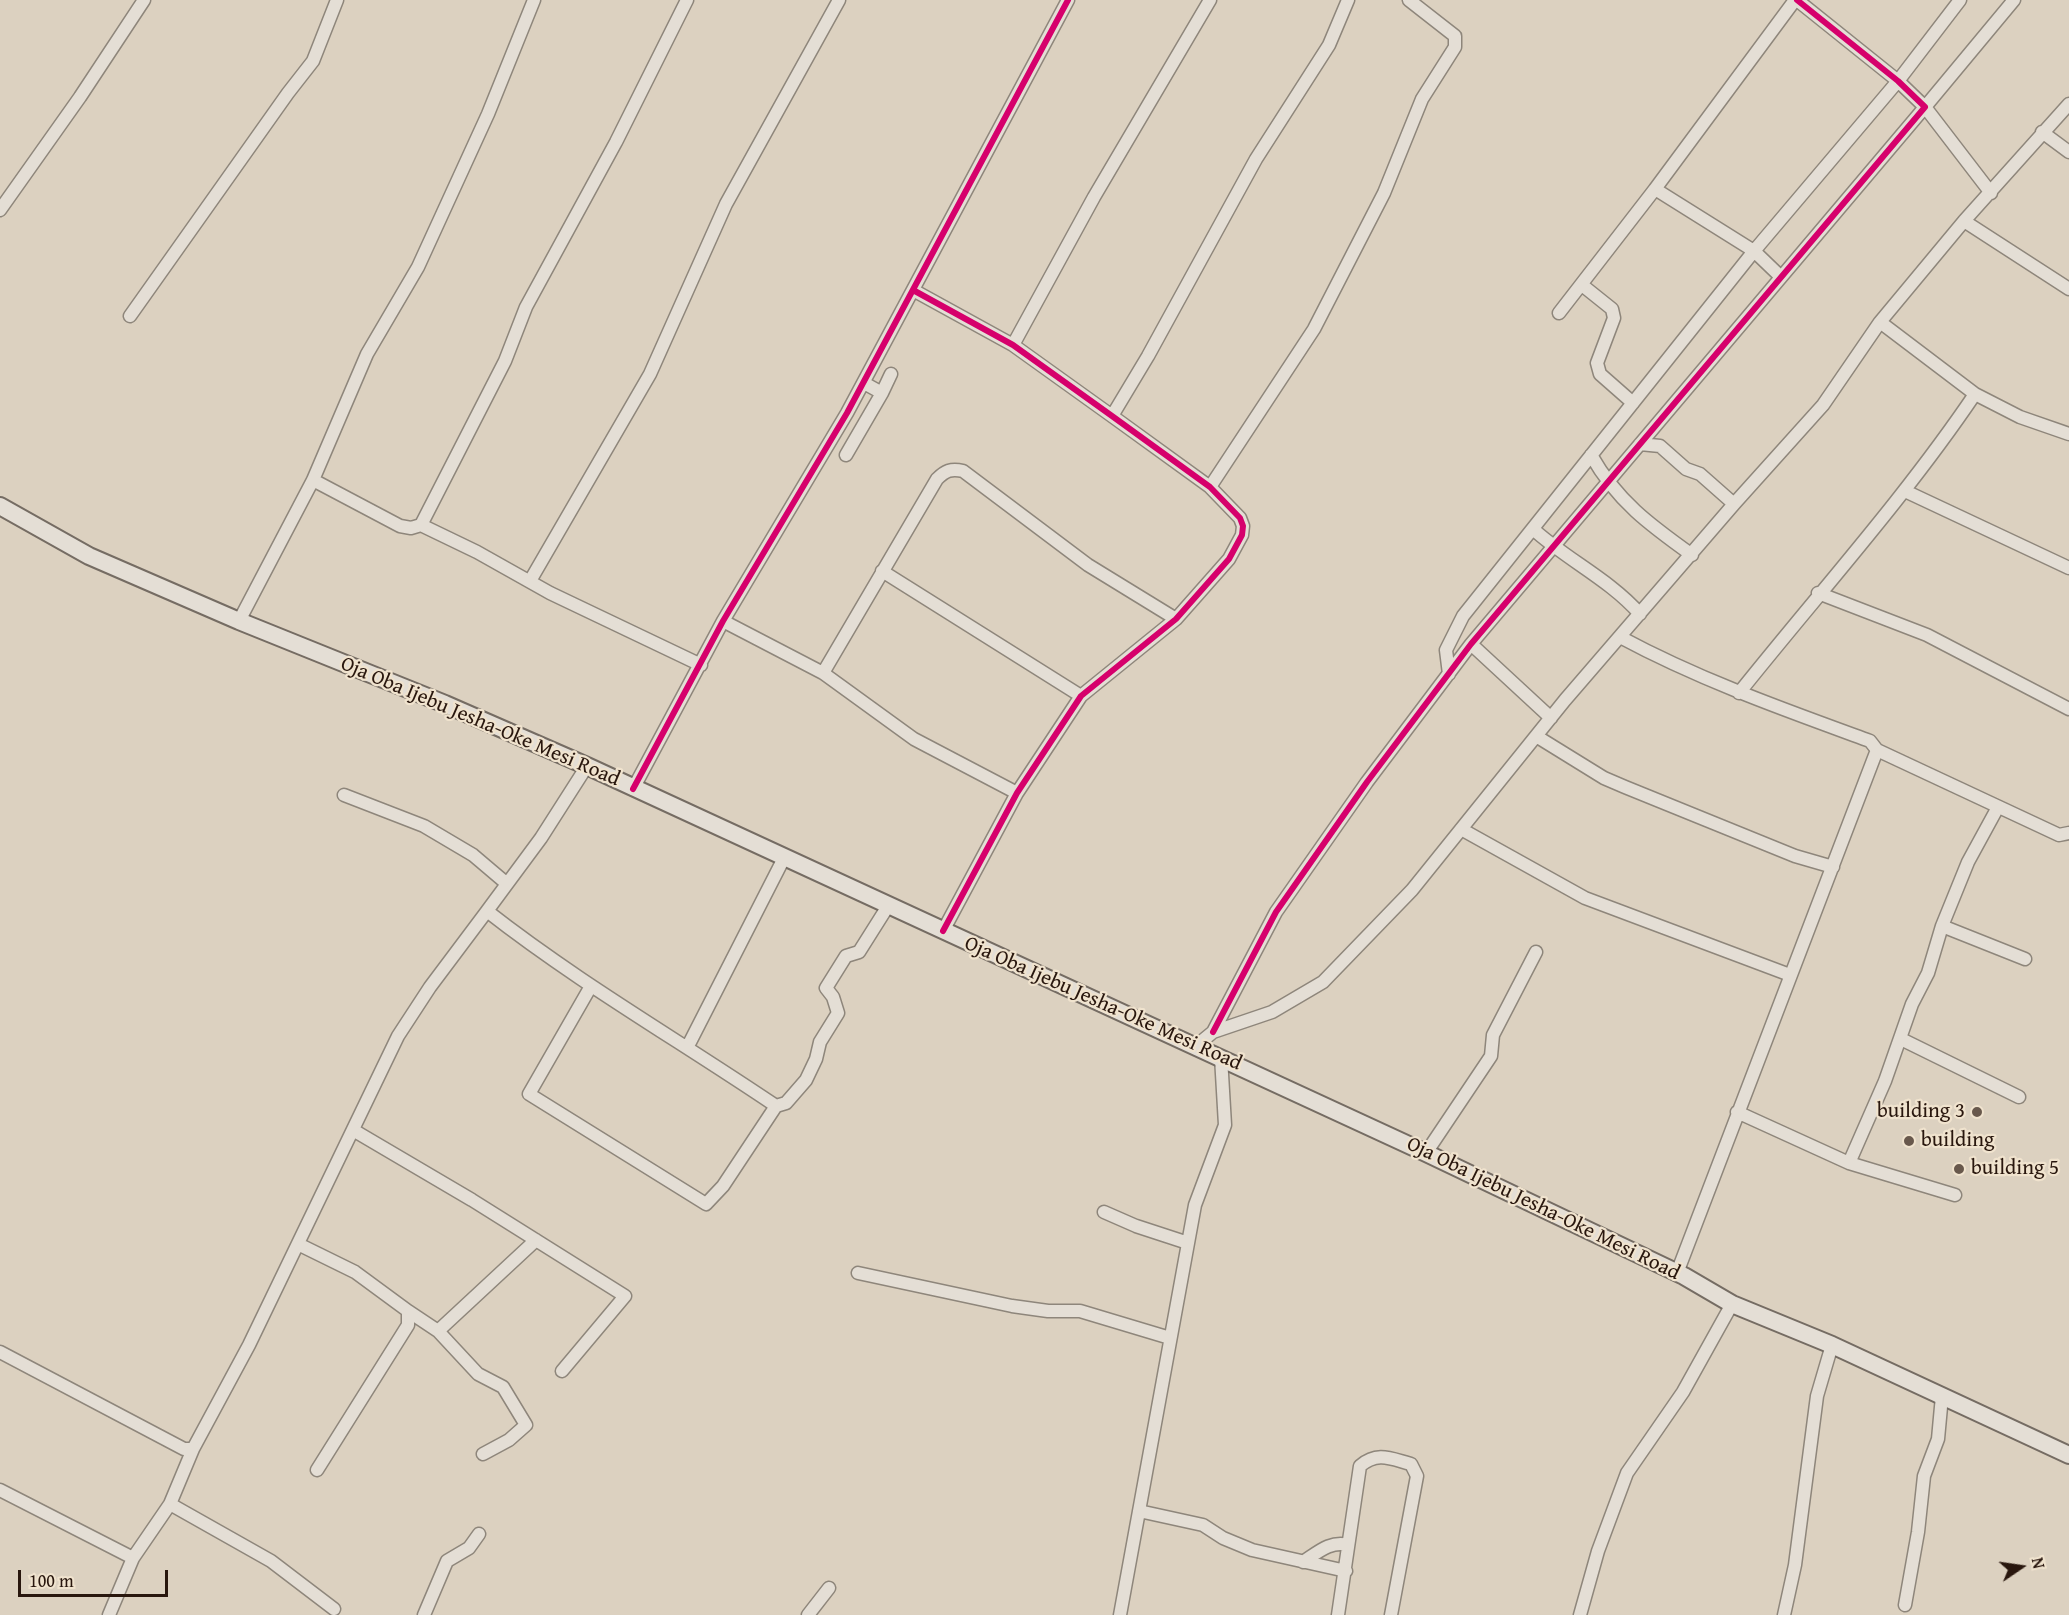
<!DOCTYPE html>
<style>
body{margin:0}
#map{position:relative;width:2069px;height:1615px;overflow:hidden;background:#dcd1c0;font-family:"Gentium Book Plus",serif}
canvas{display:block}
.north{position:absolute;left:1991px;top:1537px;width:60px;height:60px;-webkit-text-stroke:4px #f0e3ce;paint-order:stroke;rotate:77deg;font-size:16px;font-weight:700;line-height:24px;text-align:center;color:#29170e}
.north::after{content:'';display:block;margin:auto;width:21px;height:27px;background:#29170e;clip-path:polygon(50% 0,100% 100%,50% 72%,0 100%)}
.scale{position:absolute;left:18px;top:1570px;width:150px;height:27px;box-sizing:border-box;border:3px solid #29170e;border-top:0;padding-left:8px;font-size:18px;line-height:21px;white-space:nowrap;color:#29170e;-webkit-text-stroke:4px #f0e3ce;paint-order:stroke}
</style>
<div id="map">
<canvas width="2069" height="1615"></canvas>
<div class="north">N</div>
<div class="scale">100 m</div>
</div>
<script>
const g = document.querySelector('canvas').getContext('2d');
g.lineJoin = 'round';
function strokePath(path, color, width, dash) { g.strokeStyle = color; g.lineWidth = width; g.lineCap = dash ? 'butt' : 'round'; g.setLineDash(dash || []); g.stroke(path); }
function label(font, color, halo, rows, align = 'center') {
  g.font = font + ' "Gentium Book Plus",serif'; g.lineWidth = 4.5; g.setLineDash([]); g.textBaseline = 'middle'; g.strokeStyle = halo; g.fillStyle = color; for (const [text, x, y, turn = 0] of rows) {
    g.save(); g.translate(x, y); g.rotate((+turn || 0) * Math.PI / 180); g.textAlign = isNaN(turn) ? turn : align; if (halo) g.strokeText(text, 0, 0); g.fillText(text, 0, 0); g.restore();
  }
}
const minor = new Path2D(`
 M1795,0L1655,189L1754,251L1898,81L1960,0
 M2042,132L2069,152
 M1991,193L1925,107L2014,0
 M0,210L80,97L144,0
 M1964,221L2069,289
 M1582,285L1612,309L1614,318L1597,363L1600,374L1633,403
 M913,290L1013,345L1112,416L1210,487L1240,518L1243,526L1242,535L1229,559L1176,619L1081,696L1017,793L943,931
 M1559,313L1655,189
 M130,316L288,93L313,61L337,0
 M1880,322L1975,394L2020,417L2069,434
 M1013,345L1094,197L1210,0
 M864,383L882,393L891,374
 M1112,416L1148,356L1256,159L1329,45L1348,0
 M1640,444L1660,446L1686,469L1700,474L1734,504
 M846,455L882,393
 M1591,455C1617,501 1650,525 1692,555
 M313,480L400,526L411,528L421,525L477,552L550,593L701,665
 M1210,487L1314,329L1384,193L1422,99L1455,47V36L1409,0
 M1905,491L2069,568
 M421,525L505,361L526,307L616,142L687,0
 M1533,529C1567,560 1609,579 1640,614
 M882,571L1081,696
 M530,581L650,374L726,204L839,0
 M1818,593L1927,635L2069,709
 M239,621L313,480L367,354L418,267L488,114L534,0
 M723,621L823,673L914,739L1017,793
 M1620,637C1700,680 1785,710 1870,741L1877,750L2059,835L2069,833
 M1471,644L1551,718
 M823,673L937,479C945,471 951,468 963,471L1088,565L1176,619
 M1449,674L1446,650L1463,616L1754,251L1781,277
 M1739,693C1818,594 1904,499 1975,394
 M1536,736L1604,778L1625,787L1795,856L1833,867
 M587,766L541,838L487,911C579,983 680,1041 776,1106L786,1103L806,1080L816,1059L820,1042L838,1013L833,997L826,988L846,956L859,952L888,906
 M633,789L723,621L847,413L1068,0
 M344,795L424,826L473,855L506,883
 M1461,829L1585,898L1790,975
 M1942,926L2025,959
 M591,986L529,1094L706,1204L723,1186L776,1106
 M1213,1032L1276,912L1367,782L1471,644L1925,107L1898,81L1797,0
 M1901,1039L2019,1097
 M688,1046L784,858
 M1196,1046L1213,1032L1272,1012L1323,982L1412,890L1565,700L1734,504L1823,405L1880,322L1964,221L2069,104
 M1737,1112L1849,1163L1885,1081L1912,1004L1928,973L1942,926L1968,862L1998,807
 M353,1130L472,1200L625,1296L562,1371
 M1426,1153L1491,1056L1493,1035L1536,952
 M1849,1163L1955,1195
 M1104,1212L1136,1226L1188,1243
 M298,1244L355,1272L408,1311V1325L317,1470
 M858,1273L1012,1306L1048,1311H1080L1170,1338
 M1677,1273L1877,750
 M408,1311L438,1331L478,1374L503,1387L526,1425L509,1440L483,1454
 M438,1331L536,1240
 M0,1352L184,1449H193
 M0,1490L133,1558
 M170,1504L271,1561L334,1609
 M1139,1511L1203,1525L1223,1538L1252,1550L1346,1571
 M1303,1562C1317,1553 1331,1540 1348,1545
 M1905,1605L1918,1532L1924,1476L1938,1439L1942,1396
 M109,1615L133,1558L170,1504L193,1449L249,1345L398,1036L430,987L487,911
 M424,1615L447,1561L469,1548L479,1534
 M808,1615L829,1588
 M1120,1615L1195,1205L1225,1125L1221,1057
 M1338,1615L1360,1466C1378,1451 1391,1459 1411,1464L1417,1476L1391,1615
 M1580,1615L1598,1551L1627,1473L1683,1392L1732,1304
 M1784,1615L1795,1565L1817,1396L1832,1345`);
const secondary = new Path2D(`
 M0,506L89,556L239,621L445,704L587,766L1426,1153L1684,1276L1732,1304L1832,1345L2069,1455`);
const cycleway = new Path2D(`
 M913,290L1013,345L1112,416L1210,487L1240,518L1243,526L1242,535L1229,559L1176,619L1081,696L1017,793L943,931
 M633,789L723,621L847,413L1068,0
 M1213,1032L1276,912L1367,782L1471,644L1925,107L1898,81L1797,0`);
const markers = [
 [1977,1112,6,"#68584c"],
 [1909,1141,6,"#68584c"],
 [1959,1169,6,"#68584c"]
];
const streetNames = [
 ["Oja Oba Ijebu Jesha-Oke Mesi Road",480,722,23],
 ["Oja Oba Ijebu Jesha-Oke Mesi Road",1103,1004,24],
 ["Oja Oba Ijebu Jesha-Oke Mesi Road",1543,1209,26]
];
const poiNames = [
 ["building 3",1965,1112,"right"],
 ["building",1921,1141],
 ["building 5",1971,1169]
];
strokePath(minor, '#8e867b', 15);
strokePath(secondary, '#756c63', 20);
strokePath(minor, '#e4ded5', 12);
strokePath(secondary, '#e4ded5', 16);
strokePath(cycleway, '#d6006c', 6);
for (const [x, y, r, color] of markers) { const dot = new Path2D(); dot.arc(x, y, r, 0, 2 * Math.PI); g.fillStyle = color; g.fill(dot); strokePath(dot, '#f0e3ce', 2); }
label('21px', '#29170e', '#f0e3ce', streetNames);
label('21px', '#29170e', '#f0e3ce', poiNames, 'left');
</script>
